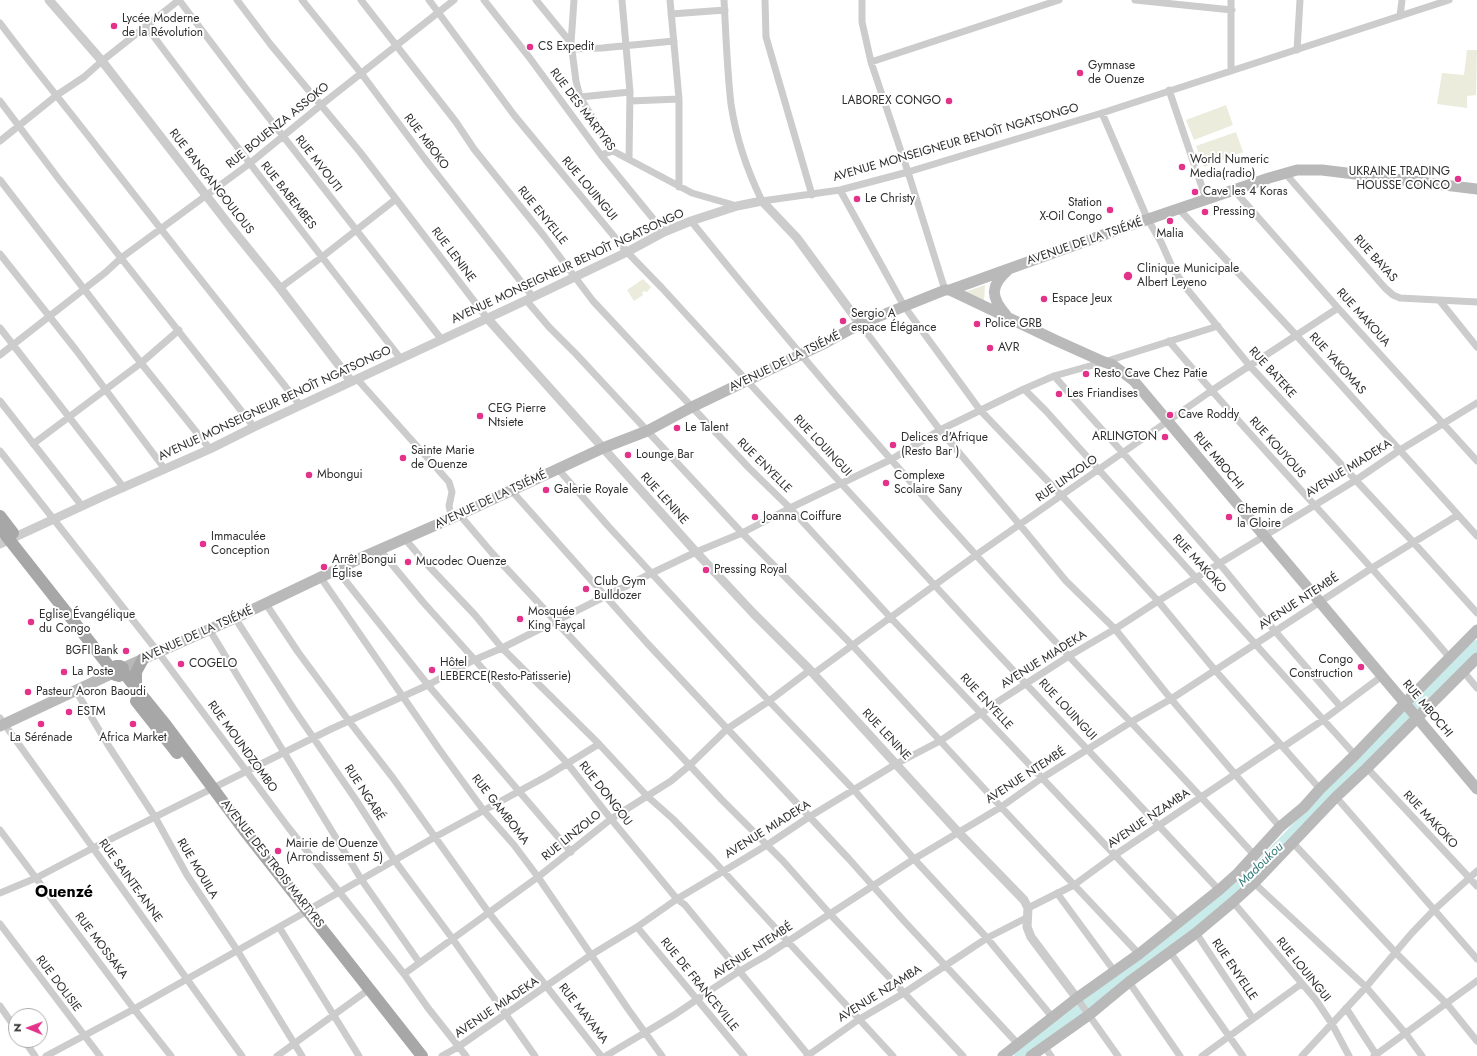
<!DOCTYPE html>
<meta charset="utf-8">
<style>
body{margin:0}
#map{position:relative;width:1477px;height:1056px;overflow:hidden;background:#fff;font-family:Jost,sans-serif}
canvas{display:block}
.north{position:absolute;left:8px;top:1008px;width:40px;height:40px;box-sizing:border-box;background:#fff;border:1px solid #acacac;border-radius:50%;rotate:271deg;font-size:11px;font-weight:700;line-height:16px;text-align:center;color:#2f2f2f}
.north::after{content:'';display:block;margin:auto;width:14px;height:18px;background:#e4328a;clip-path:polygon(50% 0,100% 100%,50% 72%,0 100%)}
</style>
<div id="map">
<canvas width="1477" height="1056"></canvas>
<div class="north">N</div>
</div>
<script>
const g = document.querySelector('canvas').getContext('2d');
g.lineJoin = 'round';
function paint(path, color) { g.fillStyle = color; g.fill(path, 'evenodd'); }
function strokePath(path, color, width, dash) { g.strokeStyle = color; g.lineWidth = width; g.lineCap = dash ? 'butt' : 'round'; g.setLineDash(dash || []); g.stroke(path); }
function label(font, color, halo, rows, align = 'center') {
  g.font = font + ' Jost,sans-serif'; g.lineWidth = 4; g.setLineDash([]); g.textBaseline = 'middle'; g.strokeStyle = halo; g.fillStyle = color; for (const [text, x, y, turn = 0] of rows) {
    g.save(); g.translate(x, y); g.rotate((+turn || 0) * Math.PI / 180); g.textAlign = isNaN(turn) ? turn : align; if (halo) g.strokeText(text, 0, 0); g.fillText(text, 0, 0); g.restore();
  }
}
const green = new Path2D(`
 M1467,50H1477L1476,95L1467,96V108L1437,104L1442,73L1464,75Z
 M1226,105L1233,125L1194,140L1186,120Z
 M1236,132L1243,152L1204,167L1196,146Z
 M643,279L651,287L647,292L644,291L642,293L643,295L634,301L627,290Z
 M985,285L984,302L962,293Z`);
const river = new Path2D(`
 M1020,1056L1219,904L1260,867L1330,794L1477,646`);
const minor = new Path2D(`
 M179,0L244,86L442,340
 M237,0L271,45L360,152L487,318
 M302,0L361,73L425,159L533,297
 M361,0L456,122L474,149L544,236L593,301L749,468L790,508L890,617L1179,923
 M429,0L514,115L627,252L662,288L983,638L1219,890
 M484,0L529,57L601,155L664,232
 M536,0L571,43
 M574,0L571,43L576,81L580,97L613,151L601,155
 M622,0L630,92L629,159
 M670,0L679,99V187
 M724,0C726,35 727,70 731,104C736,138 747,170 762,201L840,190L908,172L1102,113L1449,0
 M765,0L766,37L812,195
 M862,0V22L871,62L908,172L945,290
 M1135,0L1232,10
 M671,14L725,10
 M1400,16L1402,0
 M0,23C32,66 67,108 100,151C166,236 233,321 300,405
 M146,26C229,138 315,248 401,359
 M573,49L602,48L674,41
 M1297,50L1300,0
 M871,62L1059,0
 M1231,71V0
 M1169,90L1206,199
 M580,97L630,92
 M0,101L58,178L254,427
 M630,101L679,99
 M1102,113L1148,220L1161,242L1173,269L1187,289L1250,366L1414,543L1477,613
 M0,141L57,95L84,77L102,61L179,0
 M613,151L692,193L737,206
 M1285,173L1385,288L1393,295L1400,298L1477,302
 M0,180L141,363L210,449
 M840,190L904,306L980,410L1062,496L1158,601L1214,669L1320,789
 M1234,190L1338,308L1477,461
 M1178,208L1296,335L1477,536
 M691,221C783,335 878,447 976,555C1067,657 1163,754 1254,855
 M0,254L76,350L164,468
 M280,288L322,257L396,199
 M526,300L549,327L576,354L742,533L853,646L1001,807L1139,954
 M1440,301L1477,347
 M860,324L940,430L1020,525L1066,581L1115,629L1171,699L1280,827
 M0,328L124,488
 M1169,341C1260,449 1359,550 1450,658
 M0,355L106,272L121,258L249,164L321,105L454,0
 M1054,376L1123,453L1219,563L1274,630L1340,706
 M357,379L449,482L452,492L449,506L452,518
 M1024,389L1046,411L1355,755
 M0,401L82,506
 M33,444L141,363L179,330
 M0,451L158,652L288,827L404,974L428,1008L466,1056
 M558,469L609,527L769,701L854,790L914,859L987,938L1053,1018
 M511,490L647,643L849,859L904,921L1018,1044
 M459,514L492,553L722,800L783,861L830,914L963,1056
 M405,539L423,560L475,615L502,648L599,744L647,796L673,819L713,860L893,1056
 M380,550L423,602L567,763L611,819L677,899L685,905L809,1056
 M337,570L428,685L571,852
 M321,578L439,749L484,811L514,845L538,877L628,1009L662,1056
 M266,604L298,652L349,721L393,778L489,913L601,1056
 M235,618L293,708L356,800L395,861L452,938L535,1056
 M209,629L361,879L419,962
 M1463,671L1477,688
 M813,674L976,555L1211,391L1338,308
 M76,691L108,745L155,817L187,875L237,950L302,1056
 M0,718L242,1056
 M1283,747L1323,720L1382,676
 M1367,768L1477,886
 M1336,797L1477,959
 M0,830L134,1009L171,1056
 M1293,843L1396,953L1447,1004L1477,1041
 M1254,883L1366,987L1406,1034L1422,1056
 M0,893L36,878L93,848L331,729L428,685L474,660L502,648L652,573L696,552L742,533L790,508L892,459L940,430L1024,389L1054,376L1104,362L1218,326
 M1057,893L1115,972
 M1233,902L1316,1000L1332,1024L1349,1056
 M1028,908L1074,885L1115,855L1280,744
 M308,910L435,837L547,776L599,744
 M0,924L100,1056
 M279,927L359,1056
 M637,927L744,1056
 M1196,933L1253,1019
 M1170,952L1243,1056
 M404,974L538,877L611,819L671,781L690,765L727,729L769,701L810,670
 M1129,982L1180,1056
 M1079,1001L1118,1056
 M0,1006L16,1029
 M1346,1008L1377,1056
 M24,1040L35,1056
 M1044,1046L1051,1056
 M46,1056L134,1009L302,914
 M277,1056L364,993
 M442,1056L458,1047L591,955L637,927L677,899L767,845L809,817L896,764L940,741L1002,699L1069,656L1115,629L1158,601L1356,480L1400,450L1477,403
 M606,1056C628,1042 652,1029 674,1015C704,995 732,974 764,957L914,859L1001,807L1042,778L1131,722L1171,699L1372,568L1458,515
 M807,1056L858,1020L904,993L987,938L1028,917
 M1202,1056L1301,984
 M1302,1056L1366,987L1411,934L1434,910L1477,871
 M1374,1056L1477,981`);
const tertiary = new Path2D(`
 M49,0L102,61L233,230L280,288L351,381
 M487,318L696,552L754,614L810,670L958,832L1024,900L1028,908L1027,927L1031,937L1079,1001
 M0,544L106,495L210,449L254,427L533,297L627,252L664,232L691,221L737,206L762,201L797,238L860,324`);
const secondary = new Path2D(`
 M950,290L1055,340L1104,362L1113,365L1134,381L1477,789
 M1006,315C990,297 990,285 1009,269
 M123,668L235,618L365,556L452,518L603,448L647,431L692,407L827,342L860,324L945,290H950L1128,226L1269,178L1297,170H1322L1477,189
 M0,726L113,673
 M1003,1056L1077,998L1139,954L1219,890L1238,873L1280,827L1304,807L1320,789L1355,755L1405,703L1477,630
 M1031,1056L1089,1015L1129,982L1196,933L1233,902L1254,883L1336,797L1367,768L1477,658`);
const primary = new Path2D(`
 M0,516L13,533
 M0,528L112,670L115,675L119,676L123,672V668L120,666H116L112,670
 M123,672L166,725L244,830L422,1056
 M136,687V672L143,659
 M136,701L177,753`);
const markers = [
 [114,26,4,"#e4328a"],
 [530,47,4,"#e4328a"],
 [1080,73,4,"#e4328a"],
 [949,101,4,"#e4328a"],
 [1182,167,4,"#e4328a"],
 [1458,179,4,"#e4328a"],
 [1195,192,4,"#e4328a"],
 [857,199,4,"#e4328a"],
 [1110,210,4,"#e4328a"],
 [1205,212,4,"#e4328a"],
 [1170,221,4,"#e4328a"],
 [1128,276,5,"#e4328a"],
 [1044,299,4,"#e4328a"],
 [843,321,4,"#e4328a"],
 [977,324,4,"#e4328a"],
 [990,348,4,"#e4328a"],
 [1086,374,4,"#e4328a"],
 [1059,394,4,"#e4328a"],
 [1170,415,4,"#e4328a"],
 [480,416,4,"#e4328a"],
 [677,428,4,"#e4328a"],
 [1165,437,4,"#e4328a"],
 [893,445,4,"#e4328a"],
 [628,455,4,"#e4328a"],
 [403,458,4,"#e4328a"],
 [309,475,4,"#e4328a"],
 [886,483,4,"#e4328a"],
 [546,490,4,"#e4328a"],
 [755,517,4,"#e4328a"],
 [1229,517,4,"#e4328a"],
 [203,544,4,"#e4328a"],
 [408,562,4,"#e4328a"],
 [324,567,4,"#e4328a"],
 [706,570,4,"#e4328a"],
 [586,589,4,"#e4328a"],
 [520,619,4,"#e4328a"],
 [31,622,4,"#e4328a"],
 [126,651,4,"#e4328a"],
 [181,664,4,"#e4328a"],
 [1361,667,4,"#e4328a"],
 [432,670,4,"#e4328a"],
 [64,672,4,"#e4328a"],
 [28,692,4,"#e4328a"],
 [69,712,4,"#e4328a"],
 [41,724,4,"#e4328a"],
 [133,724,4,"#e4328a"],
 [278,851,4,"#e4328a"]
];
const poiNames = [
 ["Lycée Moderne",122,19],
 ["de la Révolution",122,33],
 ["CS Expedit",538,47],
 ["Gymnase",1088,66],
 ["de Ouenze",1088,80],
 ["LABOREX CONGO",941,101,"right"],
 ["World Numeric",1190,160],
 ["Media(radio)",1190,174],
 ["UKRAINE TRADING",1450,172,"right"],
 ["HOUSSE CONCO",1450,186,"right"],
 ["Cave les 4 Koras",1203,192],
 ["Le Christy",865,199],
 ["Station",1102,203,"right"],
 ["X-Oil Congo",1102,217,"right"],
 ["Pressing",1213,212],
 ["Malia",1170,234,"center"],
 ["Clinique Municipale",1137,269],
 ["Albert Leyeno",1137,283],
 ["Espace Jeux",1052,299],
 ["Sergio A",851,314],
 ["espace Élégance",851,328],
 ["Police GRB",985,324],
 ["AVR",998,348],
 ["Resto Cave Chez Patie",1094,374],
 ["Les Friandises",1067,394],
 ["CEG Pierre",488,409],
 ["Ntsiete",488,423],
 ["Cave Roddy",1178,415],
 ["Le Talent",685,428],
 ["ARLINGTON",1157,437,"right"],
 ["Delices d'Afrique",901,438],
 ["(Resto Bar )",901,452],
 ["Sainte Marie",411,451],
 ["de Ouenze",411,465],
 ["Lounge Bar",636,455],
 ["Mbongui",317,475],
 ["Complexe",894,476],
 ["Scolaire Sany",894,490],
 ["Galerie Royale",554,490],
 ["Chemin de",1237,510],
 ["la Gloire",1237,524],
 ["Joanna Coiffure",763,517],
 ["Immaculée",211,537],
 ["Conception",211,551],
 ["Arrêt Bongui",332,560],
 ["Église",332,574],
 ["Mucodec Ouenze",416,562],
 ["Pressing Royal",714,570],
 ["Club Gym",594,582],
 ["Bulldozer",594,596],
 ["Mosquée",528,612],
 ["King Fayçal",528,626],
 ["Eglise Évangélique",39,615],
 ["du Congo",39,629],
 ["BGFI Bank",118,651,"right"],
 ["Congo",1353,660,"right"],
 ["Construction",1353,674,"right"],
 ["Hôtel",440,663],
 ["LEBERCE(Resto-Patisserie)",440,677],
 ["COGELO",189,664],
 ["La Poste",72,672],
 ["Pasteur Aoron Baoudi",36,692],
 ["ESTM",77,712],
 ["La Sérénade",41,738,"center"],
 ["Africa Market",133,738,"center"],
 ["Mairie de Ouenze",286,844],
 ["(Arrondissement 5)",286,858]
];
const streetNames = [
 ["RUE DES MARTYRS",582,110,53],
 ["RUE BOUENZA ASSOKO",278,126,-39],
 ["RUE MBOKO",426,142,53],
 ["AVENUE MONSEIGNEUR BENOÎT NGATSONGO",956,143,-16],
 ["RUE MVOUTI",318,164,52],
 ["RUE BANGANGOULOUS",211,182,52],
 ["RUE LOUINGUI",589,189,50],
 ["RUE BABEMBES",288,196,52],
 ["RUE ENYELLE",542,216,51],
 ["AVENUE DE LA TSIÉMÉ",1085,242,-19],
 ["RUE LENINE",453,255,53],
 ["RUE BAYAS",1375,259,48],
 ["AVENUE MONSEIGNEUR BENOÎT NGATSONGO",568,267,-25],
 ["RUE MAKOUA",1363,318,48],
 ["AVENUE DE LA TSIÉMÉ",785,362,-26],
 ["RUE YAKOMAS",1337,364,48],
 ["RUE BATEKE",1272,373,48],
 ["AVENUE MONSEIGNEUR BENOÎT NGATSONGO",275,404,-25],
 ["RUE LOUINGUI",822,446,47],
 ["RUE KOUYOUS",1277,448,48],
 ["RUE MBOCHI",1218,461,50],
 ["RUE ENYELLE",764,466,45],
 ["AVENUE MIADEKA",1349,469,-32],
 ["RUE LINZOLO",1067,479,-35],
 ["RUE LENINE",664,499,48],
 ["AVENUE DE LA TSIÉMÉ",491,500,-25],
 ["RUE MAKOKO",1199,564,48],
 ["AVENUE NTEMBÉ",1299,602,-33],
 ["AVENUE DE LA TSIÉMÉ",197,635,-24],
 ["AVENUE MIADEKA",1044,660,-32],
 ["RUE ENYELLE",986,702,47],
 ["RUE MBOCHI",1427,709,50],
 ["RUE LOUINGUI",1067,710,47],
 ["RUE LENINE",886,735,47],
 ["RUE MOUNDZOMBO",242,747,54],
 ["AVENUE NTEMBÉ",1026,776,-33],
 ["RUE NGABÉ",364,793,57],
 ["RUE DONGOU",605,794,52],
 ["RUE GAMBOMA",500,810,52],
 ["AVENUE NZAMBA",1149,819,-34],
 ["RUE MAKOKO",1430,820,47],
 ["AVENUE MIADEKA",768,830,-32],
 ["RUE LINZOLO",572,836,-39],
 ["AVENUE DES TROIS MARTYRS",272,864,52],
 ["RUE MOUILA",197,869,59],
 ["RUE SAINTE-ANNE",130,881,54],
 ["RUE MOSSAKA",101,946,53],
 ["AVENUE NTEMBÉ",753,951,-33],
 ["RUE ENYELLE",1234,970,56],
 ["RUE LOUINGUI",1303,970,51],
 ["RUE DOLISIE",58,984,53],
 ["RUE DE FRANCEVILLE",699,985,51],
 ["AVENUE NZAMBA",880,994,-32],
 ["AVENUE MIADEKA",497,1008,-34],
 ["RUE MAYAMA",583,1014,52]
];
const waterNames = [
 ["Madoukou",1261,865,-44]
];
const districtNames = [
 ["Ouenzé",64,893]
];
paint(green, '#ebecdc');
strokePath(river, '#c9ebea', 12);
strokePath(minor, '#ccc', 7);
strokePath(tertiary, '#ccc', 9);
strokePath(secondary, '#b9b9b9', 11);
strokePath(primary, '#a7a7a7', 12);
for (const [x, y, r, color] of markers) { const dot = new Path2D(); dot.arc(x, y, r, 0, 2 * Math.PI); g.fillStyle = color; g.fill(dot); strokePath(dot, '#fff', 1.5); }
label('12px', '#2f2f2f', '#fff', poiNames, 'left');
label('12px', '#2f2f2f', '#fff', streetNames);
label('italic 13px', '#367d7b', '#fff', waterNames);
label('bold 16px', '#000', '#fff', districtNames);
</script>
